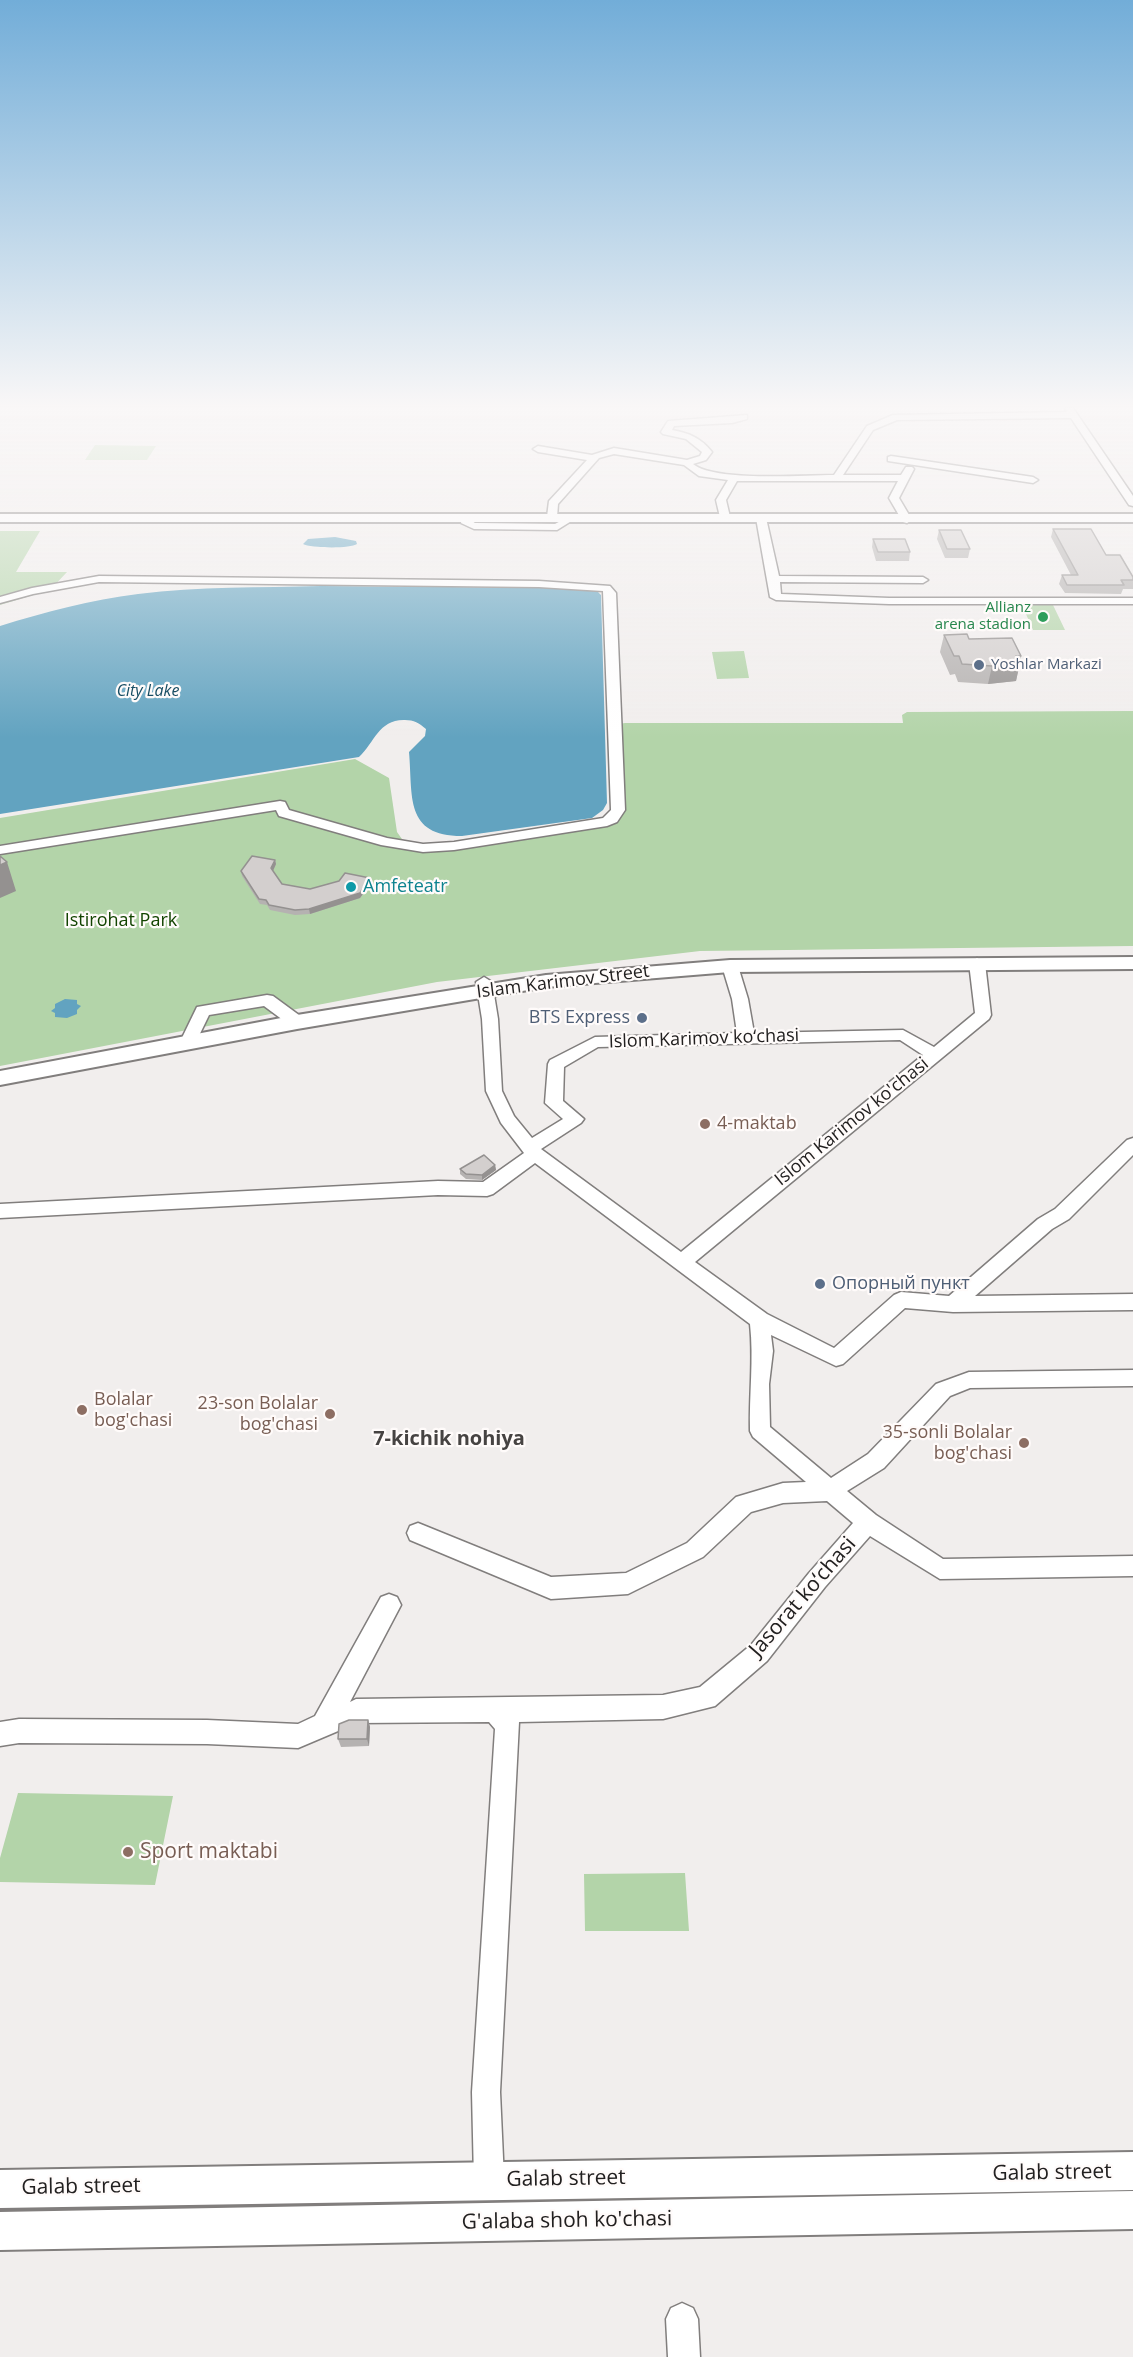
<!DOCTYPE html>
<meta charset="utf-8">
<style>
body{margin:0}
canvas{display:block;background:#f1eeed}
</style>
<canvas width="1133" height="2357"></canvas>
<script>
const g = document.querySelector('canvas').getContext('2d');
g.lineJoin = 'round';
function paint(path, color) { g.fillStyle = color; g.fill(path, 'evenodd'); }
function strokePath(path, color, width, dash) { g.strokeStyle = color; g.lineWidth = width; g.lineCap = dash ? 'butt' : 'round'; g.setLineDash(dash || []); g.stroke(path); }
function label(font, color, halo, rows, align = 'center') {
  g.font = font + ' "Open Sans",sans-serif'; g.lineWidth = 4.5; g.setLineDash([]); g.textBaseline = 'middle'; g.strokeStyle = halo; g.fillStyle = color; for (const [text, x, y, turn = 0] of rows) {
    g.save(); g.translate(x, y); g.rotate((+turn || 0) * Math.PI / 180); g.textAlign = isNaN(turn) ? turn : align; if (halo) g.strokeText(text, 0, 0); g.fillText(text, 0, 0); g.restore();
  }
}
const green = new Path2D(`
 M95,445L156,446L147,460H85Z
 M0,531H40L16,572H67L50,590L0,605Z
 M1022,605H1053L1065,630H1033Z
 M744,651L749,678L717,679L712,652Z
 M1133,711V946L700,951L437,982L0,1066V818L355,759L389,778L397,832L409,849L614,823L619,724L625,723H903L902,715L907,712Z
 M18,1793L173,1796L155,1885L0,1882V1858Z
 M685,1873L689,1931H585L584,1874Z`);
const water = new Path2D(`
 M335,537L356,541L357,544C350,549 310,548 303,544L308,539Z
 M321,586L579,588L598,592L601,595L607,803L603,810L592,818L462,836C404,836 413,796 409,752L425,736L426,729C419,723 414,720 405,720C379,719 375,742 359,757L0,814V626C45,612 91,600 138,594C199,586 260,588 321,586Z
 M65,999L77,1000V1004L81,1006L77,1010V1014L67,1018L55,1017V1013L51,1011L55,1008V1004Z`);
const minor = new Path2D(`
 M1065,408H1073L1133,496V506L1129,505L1071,418L897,420L873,430L843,475H901L906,467H912L914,469L899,498L912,520L907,523L903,522L889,498L898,481H737L726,500L730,517L725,520L720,517L716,500L728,480L699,476L684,465L614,454L599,458L558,504L557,517L552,520L547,517L549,501L587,460L538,452L533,449L538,446L592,455L614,448L687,460L700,456L702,452L686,439L663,434L661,432L668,421L747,415V419L732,423L674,426L672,430C689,433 701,438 712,452L706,460L693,464C715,482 803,475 834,475L867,426L893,415L1067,412Z
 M891,456L1033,477L1038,480L1033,483L888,461V457Z
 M761,515L766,518L779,576L923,577L928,580L923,583L780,582L781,594L889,598H1133V604H889L776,600L770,597L756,518Z
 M466,517L475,523L555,524L568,517L573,520L557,530L474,529L461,523L462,518Z
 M99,576L539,581L610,586L616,593L625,810L617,822L607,826L454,850L423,852L381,845L279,816L276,810L0,854V846L280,801L285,802L289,810L387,838L423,844L454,842L603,818L611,810L603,591L539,587L99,582L33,594L0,603V597L32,588Z
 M977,958L985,963L991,1015L989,1019L695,1262L767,1314L834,1348L894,1295L901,1292L949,1296L1038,1219L1055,1209L1127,1140L1133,1138V1155L1069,1219L1052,1229L975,1296L1133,1294V1310L953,1312L905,1308L843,1364L836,1366L771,1335L773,1351L769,1384L770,1427L831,1478L868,1454L936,1384L969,1372L1133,1370V1386L970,1388L950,1396L884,1468L847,1491L876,1515L943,1559L1133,1556V1576L940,1579L870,1536L825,1587L767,1661L715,1706L663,1719L519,1722L500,2092L504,2180L500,2191L489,2195L478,2191L474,2180L472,2092L495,1729L489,1722L357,1723L298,1748L207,1744L19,1743L0,1746V1722L19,1719L207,1720L298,1724L315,1716L381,1597L389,1594L397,1597L401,1605L350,1702L356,1699L663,1695L700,1687L751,1645L809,1573L853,1523L827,1501L783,1503L751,1512L703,1557L636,1590L628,1594L551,1599L410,1540L407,1533L410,1526L418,1523L551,1577L626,1573L687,1543L736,1497L783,1483L806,1482L753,1437L750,1431C749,1395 754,1359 750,1324L535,1163L493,1194L487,1196L438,1195L0,1218V1204L438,1181L483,1182L524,1153L501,1123L486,1091L482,1019L476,982L484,977L492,982L498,1019L502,1091L514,1116L532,1138L563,1119L545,1103L548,1064L550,1060L595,1037L737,1033L732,999L722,966L725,963L730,961L738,966L748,999L754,1033L903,1030L934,1047L975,1013L969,963ZM900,1040L923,1055L681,1252L541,1149L581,1123L584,1119L563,1101L564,1067L598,1047Z
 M267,995L273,996L303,1018L305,1022L303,1026H291L264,1006L209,1015L194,1046H182L180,1042L197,1007Z
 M682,2303L693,2308L698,2319L700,2357H668L666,2319L671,2308Z`);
const major = new Path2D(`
 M0,514H1133V522H0Z
 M1133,957V969L730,972L546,987L297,1029L0,1085V1071L297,1015L546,975L730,960Z
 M1133,2152V2190L0,2208V2170Z
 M1133,2191V2229L0,2250V2212Z`);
const wall = new Path2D(`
 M1053,529L1133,577V589H1123L1121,594L1065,593L1059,584L1062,575H1071L1051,537Z
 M939,530L970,549L968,558H945L937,539Z
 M873,539L910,552L909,561H876L872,547Z
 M944,635L969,639L1021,656L1016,681L988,684L958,682L955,674L950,675L940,652Z
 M275,860L276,864L273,871L282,884L310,889L371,883L360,898L310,914L295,915L270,910L267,905L260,904L242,876L241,871Z
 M495,1165L496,1170L482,1180L466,1179L460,1174V1169Z
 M368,1720L370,1727L369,1746L341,1747L338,1739Z`);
const shadedWall = new Path2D(`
 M1020,663L1016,681L988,684L992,666Z
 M275,860L276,864L272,873L271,868Z
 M7,862L16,891L0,898V865Z
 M370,878L371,883L360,898L310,914L309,909Z
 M495,1165L496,1170L482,1180V1175Z
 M368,1720L370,1727L369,1746L367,1739Z`);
const building = new Path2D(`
 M1053,529H1091L1106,555H1120L1133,577V580H1121L1124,585H1067L1062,575H1078Z
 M939,530H961L970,549H947Z
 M873,539H905L910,552H878Z
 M967,634L969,639L1012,638L1021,656H1016L1020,663L992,666L962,664L959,656H954L944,635Z
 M0,856L7,862L0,865Z
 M252,856L275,860L271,868L282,884L310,889L339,881L345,873L370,878L360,893L309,909L295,910L269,905L266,900L259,899L241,871Z
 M484,1155L495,1165L482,1175L466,1174L460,1169Z
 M349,1720H368L367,1739H338L339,1724Z`);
const markers = [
 [1043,617,6,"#2e9e5b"],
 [979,665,6,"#5c6f8a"],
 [351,887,6,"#0f9aa8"],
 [642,1018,6,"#5c6f8a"],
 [705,1124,6,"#8d6e63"],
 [820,1284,6,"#5c6f8a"],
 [82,1410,6,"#8d6e63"],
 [330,1414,6,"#8d6e63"],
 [1024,1443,6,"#8d6e63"],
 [128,1852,6,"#8d6e63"]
];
const farLeisurenames = [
 ["Allianz",1031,608],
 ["arena stadion",1031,625]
];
const farServicenames = [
 ["Yoshlar Markazi",991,665]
];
const farWaternames = [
 ["City Lake",148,691]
];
const cultureNames = [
 ["Amfeteatr",363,887]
];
const parkNames = [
 ["Istirohat Park",121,921]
];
const streetNames = [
 ["Islam Karimov Street",563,982,-7],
 ["Islom Karimov ko‘chasi",704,1039,-2],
 ["Islom Karimov ko'chasi",852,1122,-39]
];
const serviceNames = [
 ["BTS Express",630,1018],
 ["Опорный пункт",832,1284,"left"]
];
const educationNames = [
 ["4-maktab",717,1124],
 ["Bolalar",94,1400],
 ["bog'chasi",94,1421],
 ["23-son Bolalar",318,1404,"right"],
 ["bog'chasi",318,1425,"right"],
 ["35-sonli Bolalar",1012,1433,"right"],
 ["bog'chasi",1012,1454,"right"]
];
const neighbourhoodNames = [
 ["7-kichik nohiya",449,1439]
];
const nearStreetnames = [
 ["Jasorat ko‘chasi",803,1597,-49],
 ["Galab street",1052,2173,-1],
 ["Galab street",566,2179,-1],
 ["Galab street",81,2187,-1],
 ["G'alaba shoh ko'chasi",567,2221,-1]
];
const nearEducationnames = [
 ["Sport maktabi",140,1852]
];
paint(green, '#b3d4a9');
paint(water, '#62a3c0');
strokePath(minor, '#817e7d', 3);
strokePath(major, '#817e7d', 4);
paint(minor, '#fff');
paint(major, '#fff');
paint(wall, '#b5b2b1');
paint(shadedWall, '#949190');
paint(building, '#d3cfce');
strokePath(building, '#949190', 1.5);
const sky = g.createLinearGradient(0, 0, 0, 738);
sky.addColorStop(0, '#72add8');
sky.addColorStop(0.55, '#f9f7f7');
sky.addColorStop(1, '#f9f7f700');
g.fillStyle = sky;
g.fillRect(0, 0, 1133, 738);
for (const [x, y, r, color] of markers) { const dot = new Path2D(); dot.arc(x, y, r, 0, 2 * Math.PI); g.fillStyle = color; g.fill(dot); strokePath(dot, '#fffbfa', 2); }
label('15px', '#27864d', '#fffbfa', farLeisurenames, 'right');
label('15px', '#4e5e75', '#fffbfa', farServicenames, 'left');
label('italic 16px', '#174d63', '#fffbfa', farWaternames);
label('18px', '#0d838f', '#fffbfa', cultureNames, 'left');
label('18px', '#124400', '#fffbfa', parkNames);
label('18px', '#222020', '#fffbfa', streetNames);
label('18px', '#4e5e75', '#fffbfa', serviceNames, 'right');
label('18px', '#785e54', '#fffbfa', educationNames, 'left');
label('bold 20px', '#464342', '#fffbfa', neighbourhoodNames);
label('21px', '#222020', '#fffbfa', nearStreetnames);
label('21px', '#785e54', '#fffbfa', nearEducationnames, 'left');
</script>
